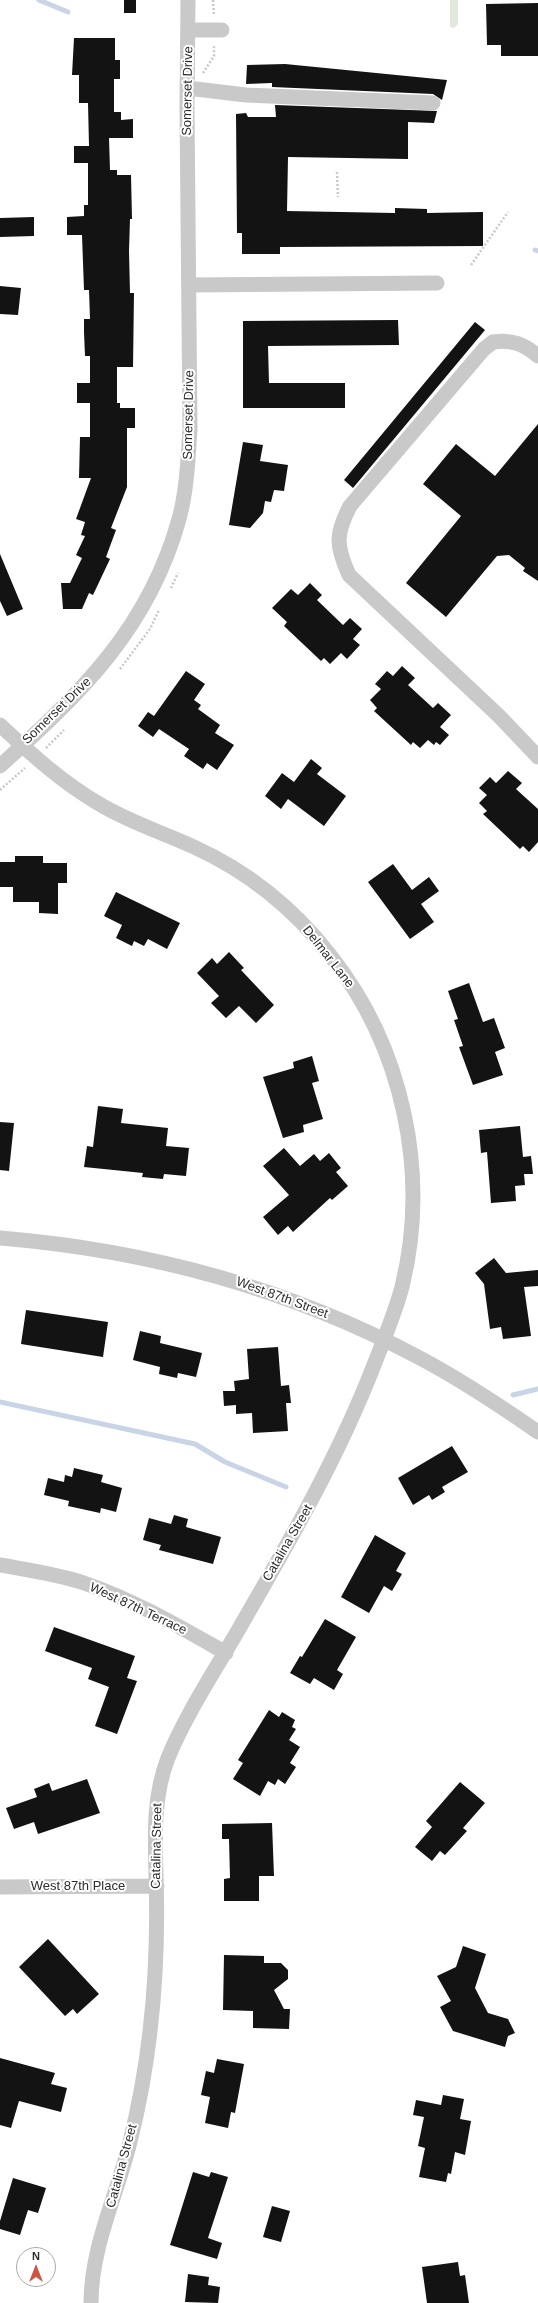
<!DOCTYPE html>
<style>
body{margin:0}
#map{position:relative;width:538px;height:2303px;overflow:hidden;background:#fff;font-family:Arial,sans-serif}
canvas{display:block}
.north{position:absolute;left:16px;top:2247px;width:40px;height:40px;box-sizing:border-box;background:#fff;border:1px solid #ababab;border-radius:50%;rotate:0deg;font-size:11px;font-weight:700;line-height:16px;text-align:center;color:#2c2c2c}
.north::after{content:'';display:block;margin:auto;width:14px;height:18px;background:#cf5543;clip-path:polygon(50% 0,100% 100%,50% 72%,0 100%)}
</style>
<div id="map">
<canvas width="538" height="2303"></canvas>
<div class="north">N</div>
</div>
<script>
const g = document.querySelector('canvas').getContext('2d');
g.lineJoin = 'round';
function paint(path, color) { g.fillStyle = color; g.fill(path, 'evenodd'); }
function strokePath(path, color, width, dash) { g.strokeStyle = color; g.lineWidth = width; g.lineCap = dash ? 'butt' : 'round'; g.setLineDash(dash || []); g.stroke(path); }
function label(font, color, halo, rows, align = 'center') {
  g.font = font + ' Arial,sans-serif'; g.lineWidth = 4; g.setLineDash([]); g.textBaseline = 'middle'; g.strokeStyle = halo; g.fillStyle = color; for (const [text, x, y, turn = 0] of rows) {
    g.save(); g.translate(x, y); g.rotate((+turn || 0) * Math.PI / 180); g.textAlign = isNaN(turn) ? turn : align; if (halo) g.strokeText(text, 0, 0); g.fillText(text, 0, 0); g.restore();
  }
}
const green = new Path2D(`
 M450,0H458V24L454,28L450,27Z`);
const stream = new Path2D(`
 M39,0L68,12
 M535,250L538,251
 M513,1395L538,1389
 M0,1402L195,1444L225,1462L286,1487`);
const building = new Path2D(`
 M124,0H136V13H124Z
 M538,3V56H501V45H487L486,4Z
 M74,38H115V60H120V79H114V112H121V120L133,119V138H109L110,170H117V175H131L132,219H130L129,251L130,293H134L133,367H117V403H120V408H135V428H127V487L111,528L116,530L106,557L110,559L93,595L89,593L82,609H63L61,583H70L82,558L76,555L85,536L81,535L85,522L76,519L91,478H79L80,437H90V403H77V383H90V356H85L84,332V319H90L89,290H84L82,235H67V217L84,216V205H88V163H74V146H89L88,103H79V75H72Z
 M285,64L447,80L442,100L433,94L272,87V83L246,84L247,65Z
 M275,105L437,111L434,123L408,122V159L288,157L287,211L395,213V208L427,209V213L483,212V246L280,247V254H242V233H237L236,114L246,113L248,117H276Z
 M34,217V236L0,237V218Z
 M0,286L21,288L18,315L0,314Z
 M398,320L399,345L268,346L269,383H345V408H243V321Z
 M475,322L485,330L353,488L344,480Z
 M538,424V581L523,571L525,568L509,555L497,556L446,617L406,583L461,516L423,484L456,444L495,476Z
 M243,442L263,445L260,461L288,465L284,491L274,490L271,502L265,501L263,513L250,528L229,525Z
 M0,554L23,609L7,616L0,601Z
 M310,583L322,595L317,600L343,625L350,618L362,629L353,639L360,645L347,659L341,653L330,664L324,658L321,661L284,626L287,622L272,608L291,589L298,595Z
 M402,666L415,678L408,685L433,708L438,703L451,715L440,727L449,735L440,745L436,742L434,745L428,740L420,748L413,742L411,745L374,711L377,708L370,700L381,689L375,684L387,671L393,676Z
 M186,671L205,684L194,700L201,705L198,709L220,725L215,733L234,745L217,770L207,763L203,769L184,756L189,749L159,729L153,737L138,726L148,712L154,716Z
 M311,759L322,768L317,774L346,796L324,826L288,799L281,809L265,796L282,773L294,782Z
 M508,771L522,783L516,789L538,809V842L529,852L523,846L520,849L483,814L487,811L479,803L487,795L479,788L490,777L496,783Z
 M15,856H43V863H67V883H58V914L39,913V902H13V887H0V862H15Z
 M393,864L412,890L429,877L439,891L421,904L434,922L410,939L368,882Z
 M116,892L180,923L167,949L148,939L144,946L134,941L132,946L116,938L122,925L104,916Z
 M229,952L244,968L241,970L274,1005L256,1023L239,1006L226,1018L211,1003L219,996L197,973L212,958L217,964Z
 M469,983L483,1022L494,1018L505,1048L495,1052L503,1075L473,1085L459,1047L463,1046L454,1020L458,1019L448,991Z
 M312,1056L319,1081L312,1083L323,1119L303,1125L304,1132L283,1138L263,1077L294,1068L293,1062Z
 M98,1106L123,1109L121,1123L168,1128L166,1146L189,1148L186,1176L164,1174L163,1179L142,1177L143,1173L84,1167L87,1146L93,1147Z
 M0,1122L14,1123L9,1171L0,1170Z
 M520,1126L523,1157L531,1156L533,1174H524L525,1185L515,1186L516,1201L491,1203L487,1152L481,1153L479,1130Z
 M284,1148L300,1166L314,1154L320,1161L329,1153L341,1168L336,1172L348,1186L332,1200L330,1198L293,1232L288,1226L278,1235L263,1217L289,1195L263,1166Z
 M494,1258L506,1273L538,1270V1286L524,1287L531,1336L503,1339L501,1327L490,1329L484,1284L475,1273Z
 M26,1310L108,1322L103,1357L21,1344Z
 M140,1331L161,1336L160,1343L202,1353L196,1377L178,1373L177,1378L159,1374L160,1367L133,1360Z
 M278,1347L281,1386L289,1385L291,1403H286L288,1431L253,1433L252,1413L236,1414V1405L224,1406L223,1391H235L234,1381L249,1379L247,1349Z
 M452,1446L468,1472L442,1487L445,1492L432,1500L429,1495L413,1505L398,1478Z
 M74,1468L103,1475L101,1482L122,1488L116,1512L101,1508L100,1513L68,1506L69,1501L44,1495L48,1478L64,1482L65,1475L72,1477Z
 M174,1515L188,1519L186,1527L221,1537L213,1564L159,1550L161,1545L143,1540L149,1518L171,1524Z
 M375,1535L406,1553L396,1571L402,1574L392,1591L384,1586L369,1613L341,1597Z
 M325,1619L356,1637L337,1670L343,1674L334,1690L314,1678L310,1684L290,1673L300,1656L302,1657Z
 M54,1627L135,1656L127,1678L137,1681L117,1734L95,1726L109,1687L88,1679L92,1668L45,1651Z
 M269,1710L279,1717L282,1712L295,1720L292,1727L296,1729L289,1740L300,1747L290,1763L296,1767L285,1784L278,1779L275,1785L268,1781L260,1796L233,1779L243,1763L238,1760Z
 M87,1779L100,1813L38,1834L34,1822L14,1829L6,1808L37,1797L34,1789L49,1783L52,1791Z
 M460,1782L485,1803L463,1828L467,1831L445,1855L440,1851L432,1861L415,1847L432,1827L426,1821Z
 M272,1823L274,1876H259V1901H224V1879L230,1878L229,1839H222V1824Z
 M48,1939L99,1994L77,2014L73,2009L65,2016L19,1967Z
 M463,1946L486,1954L475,1988L488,2013L508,2019L515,2033L508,2036L505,2047L453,2031L440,2007L451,2001L437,1976L456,1967Z
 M224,1955L264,1956V1963H281L288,1970V1979L274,1990L284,2009H290L289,2029L253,2028V2011L223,2010Z
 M0,2058L55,2073L51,2084L67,2088L61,2112L19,2101L11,2128L0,2125Z
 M217,2059L244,2064L235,2113L231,2112L228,2128L205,2123L210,2097L201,2095L206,2071L214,2073Z
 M443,2095L464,2099L460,2119L471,2121L465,2155L455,2152L451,2174L448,2173L446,2182L419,2177L425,2148L418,2146L424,2117L413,2115L416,2100L441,2105Z
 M193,2172L209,2177L211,2172L228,2177L208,2238L222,2243L217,2259L170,2245Z
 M13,2178L46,2188L38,2213L28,2210L20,2235L0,2229V2221Z
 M272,2206L290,2211L281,2242L263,2237Z
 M458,2262L460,2276L465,2275L469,2303H427L422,2267Z
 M188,2274L209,2277L208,2285L220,2287L218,2303L185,2302Z`);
const path = new Path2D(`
 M213,0L214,16
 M203,73L214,56V45
 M337,172L338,197
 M471,265L508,212
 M171,588L178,573
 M120,669L150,629L159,610
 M46,748L64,730
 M0,790L25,768`);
const minor = new Path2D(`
 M189,30H222
 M187,88L246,95L433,103
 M189,285L437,283
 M538,356C524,344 511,339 493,342L484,349L350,506C335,535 336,546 349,575L499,716L538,757
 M0,725C32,755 63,783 101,805C130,822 163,833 194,847C247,871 294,909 330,955C403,1047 430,1173 402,1287C395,1313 384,1339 374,1365C339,1455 292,1537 244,1620C220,1663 186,1713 168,1758C153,1796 155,1836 156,1876C159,1966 152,2054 130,2142C117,2195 91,2247 91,2303
 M0,766C81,693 149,628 179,519C187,490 188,459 190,429L187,109L188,0
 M0,1238C146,1250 288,1288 418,1357C460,1379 499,1405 538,1432
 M0,1565C28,1570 57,1574 84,1583C134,1600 180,1627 226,1653
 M0,1887L157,1886`);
const streetNames = [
 ["Somerset Drive",188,91,-89],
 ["Somerset Drive",189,415,-89],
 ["Somerset Drive",57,711,-44],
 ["Delmar Lane",328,957,52],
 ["West 87th Street",282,1298,20],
 ["Catalina Street",288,1543,-60],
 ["West 87th Terrace",138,1609,25],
 ["Catalina Street",157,1846,-89],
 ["West 87th Place",78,1886],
 ["Catalina Street",122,2166,-75]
];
paint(green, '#e0e8db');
strokePath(stream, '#c9d5e6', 5);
paint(building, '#131313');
strokePath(path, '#c9c9c9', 2.5, [2, 2]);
strokePath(minor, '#c9c9c9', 15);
label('13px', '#2c2c2c', '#fff', streetNames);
</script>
